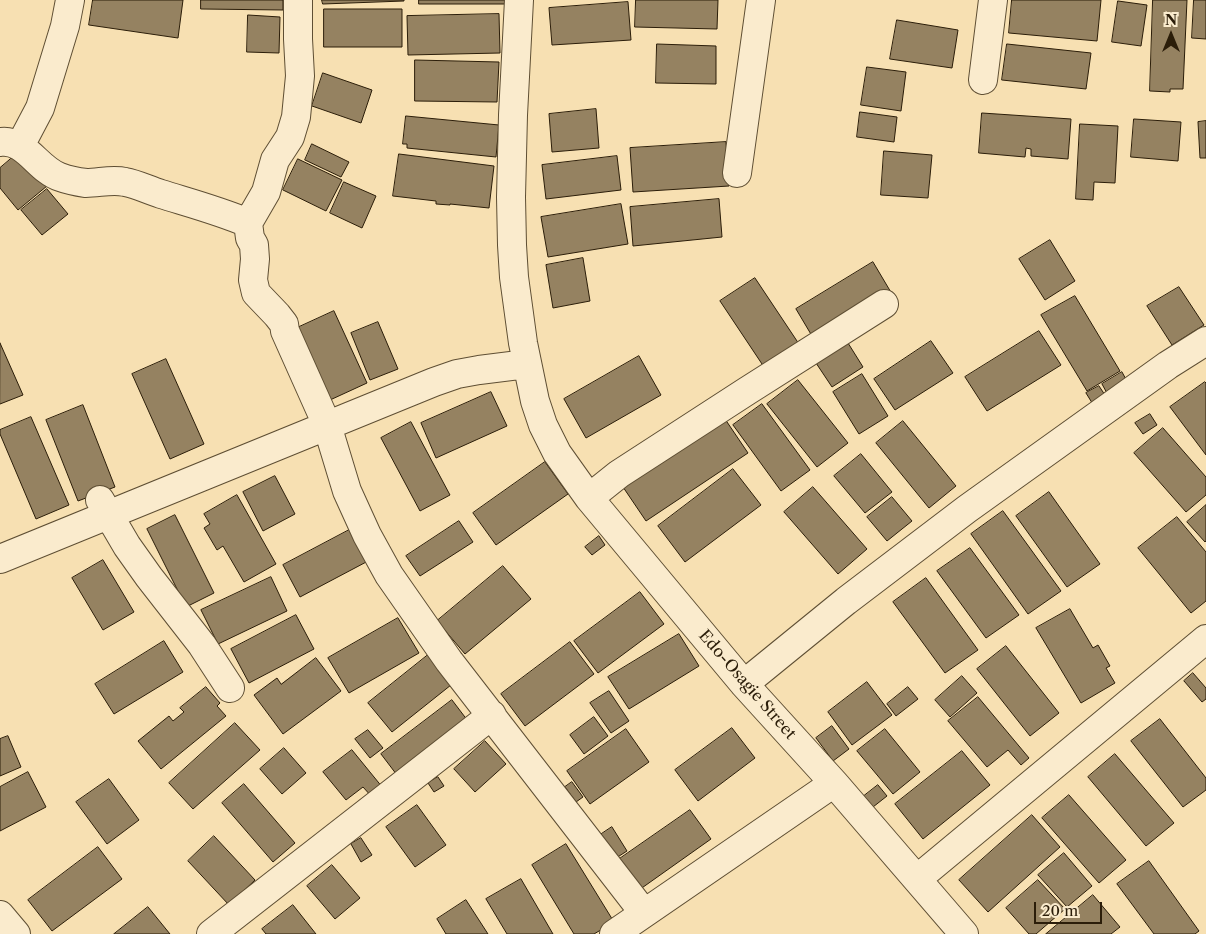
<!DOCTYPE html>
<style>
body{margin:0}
#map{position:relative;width:1206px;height:934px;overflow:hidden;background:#f7e0b2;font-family:"Libre Caslon Text",serif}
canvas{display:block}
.north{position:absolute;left:1146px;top:10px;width:50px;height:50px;-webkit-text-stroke:4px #faebcd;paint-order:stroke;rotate:0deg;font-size:14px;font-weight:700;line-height:20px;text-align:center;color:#2b1d09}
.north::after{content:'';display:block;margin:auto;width:18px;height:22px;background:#2b1d09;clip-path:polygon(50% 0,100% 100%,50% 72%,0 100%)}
.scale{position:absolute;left:1034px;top:902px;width:68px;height:22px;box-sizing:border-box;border:2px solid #2b1d09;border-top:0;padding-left:6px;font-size:15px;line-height:18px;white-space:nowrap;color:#2b1d09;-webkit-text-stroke:4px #faebcd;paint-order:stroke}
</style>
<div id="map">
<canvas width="1206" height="934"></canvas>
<div class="north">N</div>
<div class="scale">20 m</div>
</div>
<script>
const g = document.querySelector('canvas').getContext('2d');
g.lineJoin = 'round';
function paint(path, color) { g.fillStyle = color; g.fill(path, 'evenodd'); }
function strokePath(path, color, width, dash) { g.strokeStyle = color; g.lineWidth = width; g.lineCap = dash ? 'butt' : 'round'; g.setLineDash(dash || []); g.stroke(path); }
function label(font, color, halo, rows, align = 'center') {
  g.font = font + ' "Libre Caslon Text",serif'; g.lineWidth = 4; g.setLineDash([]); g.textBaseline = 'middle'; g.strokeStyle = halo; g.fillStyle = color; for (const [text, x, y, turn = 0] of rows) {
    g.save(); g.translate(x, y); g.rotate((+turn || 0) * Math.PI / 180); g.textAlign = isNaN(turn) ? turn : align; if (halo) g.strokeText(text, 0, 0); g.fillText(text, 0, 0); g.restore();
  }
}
const building = new Path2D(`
 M93,0H183L178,38L89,25Z
 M201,0H283V10L201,9Z
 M322,0H404V1L323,4Z
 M419,0H505V4H419Z
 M636,0H718L717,29L635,27Z
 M1012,0H1101L1097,41L1009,33Z
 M1153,0H1187L1183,89H1170V92L1150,91Z
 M1194,0H1206V39L1192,38Z
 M1118,1L1147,5L1141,46L1112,42Z
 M628,2L631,40L552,45L549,8Z
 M324,9H402V47H324Z
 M499,14L500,53L408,55L407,16Z
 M248,15L280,17L279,53L247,52Z
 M897,20L958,30L952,68L890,59Z
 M657,44L716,46V84L656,83Z
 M1007,44L1091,53L1086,89L1002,80Z
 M415,60L499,62L497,102L415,101Z
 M867,67L906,72L901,111L861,105Z
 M323,73L372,90L361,123L312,106Z
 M596,109L599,148L552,152L549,114Z
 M860,112L897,117L894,142L857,137Z
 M982,113L1071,119L1068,159L1031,156V149L1026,148L1025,157L979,153Z
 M406,116L499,125L496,157L407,148V144H403Z
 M1134,119L1181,122L1178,161L1131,157Z
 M1206,121V158H1200L1198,122Z
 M1080,124L1118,126L1115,183L1094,182L1093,200L1076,199Z
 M726,142L729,186L633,192L630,148Z
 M312,144L349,162L341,177L305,160Z
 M884,151L932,155L928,198L881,195Z
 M19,152L47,186L18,210L0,188V168Z
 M399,154L494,166L489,208L450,204V205L436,204V201L393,196Z
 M617,156L621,190L546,199L542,165Z
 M298,159L342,180L326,211L283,190Z
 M344,182L376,196L362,228L330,213Z
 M47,189L68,214L42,235L21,210Z
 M719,199L722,237L633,246L630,207Z
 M621,204L628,244L548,257L541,217Z
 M1050,240L1075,281L1045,300L1019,259Z
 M583,258L590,301L553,308L546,265Z
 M873,262L892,294L815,341L796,309Z
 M755,278L801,347L766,370L720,301Z
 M1179,287L1204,325L1172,345L1147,306Z
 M1075,296L1120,371L1087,391L1041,315Z
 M334,311L367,383L330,400L297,328Z
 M378,322L398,369L370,380L351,333Z
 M1039,331L1061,365L987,411L965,377Z
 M931,341L953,373L895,410L874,379Z
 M0,343L23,395L0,404Z
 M848,343L863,367L832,387L816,363Z
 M639,356L661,395L586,438L564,399Z
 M166,359L204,444L170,459L132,374Z
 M1122,372L1128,383L1108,395L1102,384Z
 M862,374L888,416L859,434L833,392Z
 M798,380L848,443L817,467L767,404Z
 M1205,382L1206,383V455L1170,407Z
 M1099,386L1107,398L1094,406L1086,393Z
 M491,392L507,426L436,458L421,423Z
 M762,404L810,470L781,491L733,425Z
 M83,405L115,487L78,501L46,420Z
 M1150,414L1157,425L1143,434L1135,423Z
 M31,417L69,505L36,519L0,434V430Z
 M725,419L748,453L646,521L623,487Z
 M903,421L956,486L929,508L876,443Z
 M411,422L450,495L420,511L381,438Z
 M1163,428L1206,477V495L1186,512L1134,453Z
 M861,454L892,492L865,513L834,476Z
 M545,462L568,494L496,545L473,513Z
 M733,469L761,505L685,562L658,526Z
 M275,476L295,514L263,531L243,492Z
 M813,487L867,549L838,574L784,512Z
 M1049,492L1100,564L1067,587L1016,516Z
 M237,495L276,564L244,582L223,546L217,550L204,528L210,524L204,514Z
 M892,497L912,521L887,541L867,517Z
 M1206,505V541L1205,542L1187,522Z
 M1003,511L1061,591L1028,614L971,534Z
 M175,515L214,593L186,607L147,529Z
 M1177,517L1206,552V601L1191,613L1138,548Z
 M459,521L473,542L420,576L406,556Z
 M353,528L370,560L300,597L283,565Z
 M599,536L605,545L592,555L585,547Z
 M970,548L1019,615L986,638L937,571Z
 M103,560L134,612L103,630L72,578Z
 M503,566L531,599L465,654L437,621Z
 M271,577L287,611L218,644L201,610Z
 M926,578L978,650L945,673L893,602Z
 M640,592L664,624L598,673L574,641Z
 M1070,609L1093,648L1098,645L1110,666L1106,668L1115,683L1081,703L1036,628Z
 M296,615L314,649L249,683L231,649Z
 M398,618L419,653L349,693L328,658Z
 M679,634L699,666L629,709L608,677Z
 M164,641L183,672L114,714L95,684Z
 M570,642L594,674L525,726L501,694Z
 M1006,646L1059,713L1030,736L977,669Z
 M428,655L451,685L392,732L368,703Z
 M316,658L341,691L283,734L254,695L277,678L281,684Z
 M1193,673L1206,688V699L1202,702L1184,681Z
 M962,676L977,693L950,717L935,700Z
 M867,682L892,715L852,745L828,712Z
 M206,687L220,703L217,706L226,716L161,769L138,741L169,716L173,721L184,712L180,708Z
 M908,687L918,699L896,716L887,704Z
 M609,691L629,721L611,733L590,703Z
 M978,697L1029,758L1021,765L1008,750L987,767L948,721Z
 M452,700L471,725L400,779L381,754Z
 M594,717L608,736L584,754L570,735Z
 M1160,719L1206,778V790L1183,807L1131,741Z
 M235,723L260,750L193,809L169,783Z
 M832,726L849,749L833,761L816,738Z
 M732,728L755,758L698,801L675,770Z
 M626,729L649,762L590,804L567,771Z
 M885,729L920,772L893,794L857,751Z
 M368,730L383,748L370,758L355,739Z
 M8,736L21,767L0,776V739Z
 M485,741L506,764L475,792L454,769Z
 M284,748L306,773L282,794L260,769Z
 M352,750L383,788L372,797L363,787L346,800L323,772Z
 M962,751L990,785L923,839L895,804Z
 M1115,754L1174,823L1146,846L1088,777Z
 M28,772L46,807L0,831V787Z
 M438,777L444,786L434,792L428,783Z
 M109,779L139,820L107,844L76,802Z
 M572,782L583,797L576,802L565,787Z
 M244,784L295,843L273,862L222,803Z
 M878,785L887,796L873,807L864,796Z
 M1069,795L1126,860L1099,883L1042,818Z
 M417,805L446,845L415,867L386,827Z
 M690,810L711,839L639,890L618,860Z
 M1032,815L1060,847L988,912L959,880Z
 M612,827L627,851L613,860L597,837Z
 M214,836L255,880L229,905L188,861Z
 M361,838L372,855L361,862L351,844Z
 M566,844L614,922L594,934H574L532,865Z
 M98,847L122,879L52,931L28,900Z
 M1064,853L1092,886L1067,907L1038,875Z
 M1149,861L1199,931L1195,934H1154L1117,884Z
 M332,865L360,898L335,919L307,886Z
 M521,879L553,934H507L486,899Z
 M1038,880L1065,909L1036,934H1029L1006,908Z
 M1093,895L1120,927L1111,934H1046Z
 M466,900L488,934H446L437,919Z
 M293,905L316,934H266L262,929Z
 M148,907L170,934H114Z`);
const minor = new Path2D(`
 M519,0L513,115L511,197L512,245L514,277L523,343L535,401L543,425L557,453L589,498L744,684L834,783L964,934
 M983,80L993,0
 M0,142C25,138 38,170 60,177C68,180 78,182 86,183C99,183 112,179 125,182C137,184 148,190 161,194C190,203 220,211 248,223L250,238L254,245L255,259L253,280L256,293L277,315L284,324L285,331L327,425L347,491L367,535L389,575L449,661L644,913
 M20,146L40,108L65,26L70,0
 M737,173L761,0
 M248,223L266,192L275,160L290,137L296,117L300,76L298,39V0
 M589,498L619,474L747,391L884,304
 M100,500L127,546L149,577L202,645L230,688
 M0,559L434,382L457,374L479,370L527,364
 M744,684L846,601L967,509L1168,365L1206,341
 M917,879L1206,639
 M0,915L16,934
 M211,934L492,715
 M614,934L834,783`);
const streetNames = [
 ["Edo-Osagie Street",747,685,49]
];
paint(building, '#958261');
strokePath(building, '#2b1d09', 1);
strokePath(minor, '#5e4e33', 30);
strokePath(minor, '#faebcd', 28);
label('16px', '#2b1d09', '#faebcd', streetNames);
</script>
